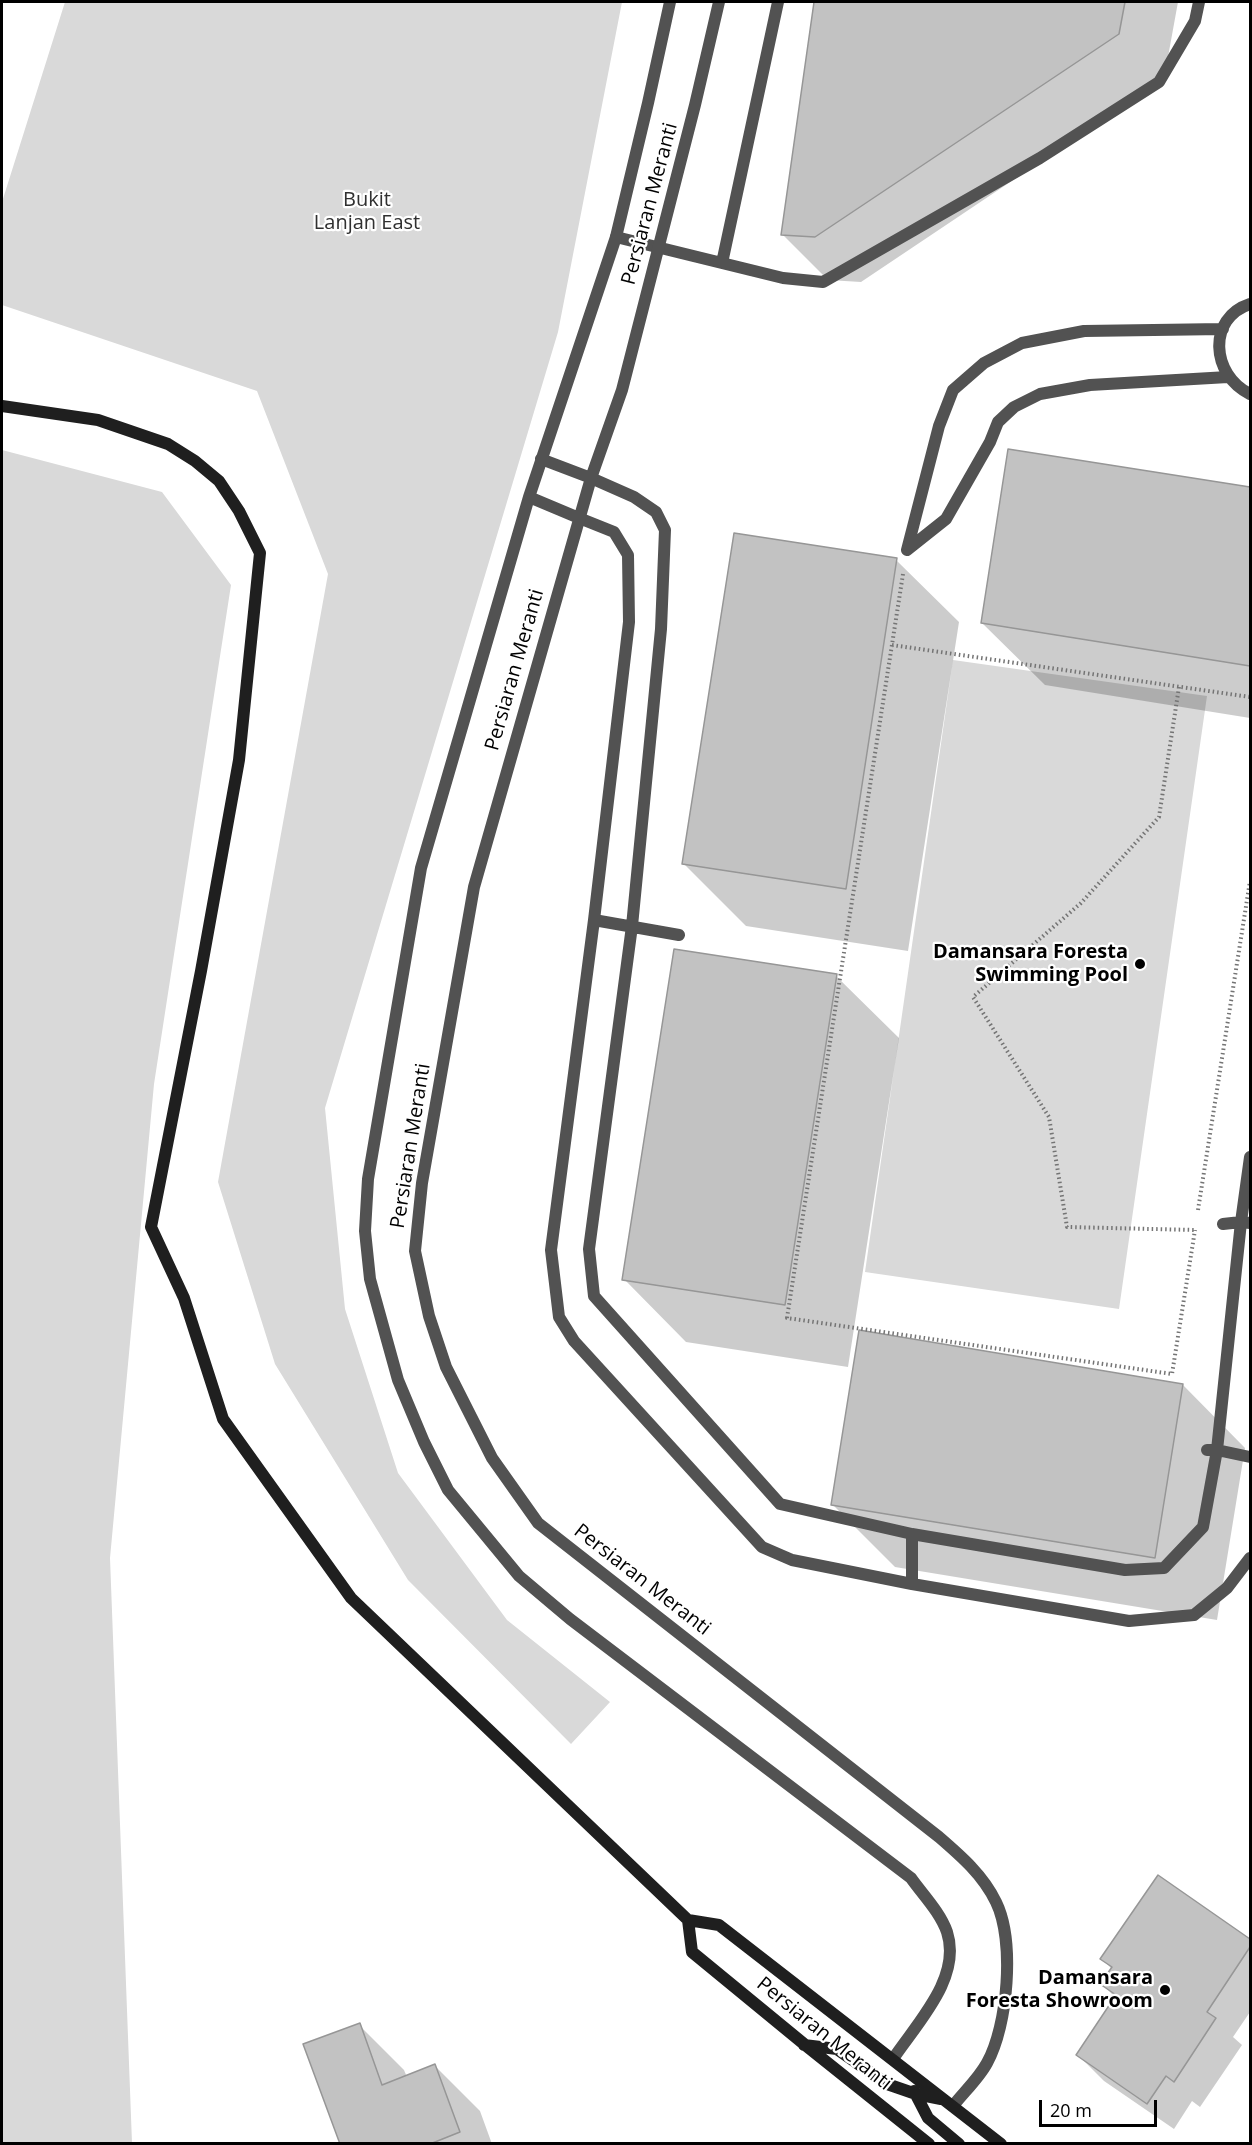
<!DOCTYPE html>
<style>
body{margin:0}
#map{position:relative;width:1252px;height:2145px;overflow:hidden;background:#fff;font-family:"Open Sans",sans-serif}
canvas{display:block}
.frame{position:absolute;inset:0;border:3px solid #000;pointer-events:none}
.scale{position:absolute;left:1039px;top:2100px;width:118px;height:27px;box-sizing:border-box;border:3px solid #000;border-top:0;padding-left:8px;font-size:18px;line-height:21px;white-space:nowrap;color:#000;-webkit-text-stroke:4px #fff;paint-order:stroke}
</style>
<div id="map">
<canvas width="1252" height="2145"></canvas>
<div class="frame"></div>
<div class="scale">20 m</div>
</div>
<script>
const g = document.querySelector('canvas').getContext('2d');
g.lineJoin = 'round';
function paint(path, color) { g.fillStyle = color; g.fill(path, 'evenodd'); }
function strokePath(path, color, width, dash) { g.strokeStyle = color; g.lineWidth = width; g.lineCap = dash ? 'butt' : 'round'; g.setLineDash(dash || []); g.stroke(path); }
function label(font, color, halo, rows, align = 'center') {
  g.font = font + ' "Open Sans",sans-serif'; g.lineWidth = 4.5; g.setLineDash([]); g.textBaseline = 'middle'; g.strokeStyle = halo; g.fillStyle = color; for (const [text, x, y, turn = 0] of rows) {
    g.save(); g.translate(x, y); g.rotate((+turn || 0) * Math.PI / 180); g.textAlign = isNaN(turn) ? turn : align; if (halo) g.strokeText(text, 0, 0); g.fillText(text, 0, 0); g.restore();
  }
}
const green = new Path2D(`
 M65,2H622L558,332L325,1108L345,1309L398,1473L507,1620L610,1702L571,1744L408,1580L275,1364L218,1182L328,574L257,391L2,305V202Z
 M2,450L162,492L231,585L154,1084L110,1558L132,2143H2Z
 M953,660L1207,696L1119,1309L865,1272Z`);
const shadow = new Path2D(`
 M816,2H1178L1164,79L861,282L828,280L783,235Z
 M1009,450L1250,489V718L1045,685L982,623Z
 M896,560L959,622L908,951L746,926L684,864Z
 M836,976L899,1038L848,1367L686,1342L624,1279Z
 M1183,1385L1245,1448L1217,1620L895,1567L833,1505Z
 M1158,1877L1250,1941V2012L1233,2037L1242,2045L1200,2107L1192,2101L1174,2129L1104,2081L1078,2055L1116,1998L1102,1984L1112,1969L1102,1959Z
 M359,2025L404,2070L407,2077L435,2066L480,2111L492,2144H341Z`);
const building = new Path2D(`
 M814,2H1125L1119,34L815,237L781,235Z
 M1008,449L1250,487V666L981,623Z
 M734,533L897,558L846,889L682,864Z
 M674,949L837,974L785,1305L622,1280Z
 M859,1330L1183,1384L1155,1558L831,1505Z
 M1158,1875L1250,1939V1947L1207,2012L1216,2018L1174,2082L1166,2076L1147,2104L1076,2055L1116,1995L1100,1984L1112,1967L1100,1959Z
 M360,2023L382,2085L435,2064L460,2132L430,2144H340L303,2044Z`);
const path = new Path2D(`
 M903,574L787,1318L1172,1374L1195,1230
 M892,645L1250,697
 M1179,687L1159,817L1081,903L973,997L1049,1117L1067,1227L1195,1230
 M1198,1210L1250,881`);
const lane = new Path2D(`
 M616,237L783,278L823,282L1040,158L1159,82L1195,21L1199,2
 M722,263L778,2
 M1250,304C1207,318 1211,375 1250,394
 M591,478L634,497L656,512L665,530L661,629L632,926L589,1249L594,1296L780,1504L912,1534L1125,1570L1164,1568L1203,1527L1217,1450L1241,1222L1250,1157
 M579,518L614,532L628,555L629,622L594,920L551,1250L559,1317L574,1341L762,1547L792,1560L912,1584L1129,1621L1194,1615L1227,1588L1250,1558
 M907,550L939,426L953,390L984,363L1022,343L1084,331L1223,329
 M907,550L946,519L990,442L998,422L1014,407L1040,394L1090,385L1228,377
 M594,920L679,935
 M1223,1224L1241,1222L1250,1223
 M1207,1450H1217L1250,1457
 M912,1534V1584`);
const street = new Path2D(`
 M670,2L648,103L616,237L529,497L421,868L368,1179L365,1231L370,1279L398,1380L424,1442L448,1490L519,1576L570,1619L911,1878C923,1895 940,1912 947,1932C962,1978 917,2023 893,2059
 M719,2L695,105L622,390L591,478L474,887L422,1183L415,1251L429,1316L446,1367L492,1458L538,1523L939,1837C961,1856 983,1875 996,1902C1015,1941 1008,2025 987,2063C979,2078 964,2092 953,2106
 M541,459L591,478
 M529,497L579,518`);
const secondary = new Path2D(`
 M2,406L98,420L168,444L195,461L219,481L239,511L260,553L239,760L201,971L151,1227L184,1298L223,1419L351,1598L688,1920L719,1925L1001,2144
 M688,1920L692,1952L804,2044L929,2144
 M804,2045L837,2049L887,2084L916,2094L941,2099
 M914,2091L928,2118L959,2144`);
const markers = [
 [1140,964,6,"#000"],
 [1165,1990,6,"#000"]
];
const parkNames = [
 ["Bukit",367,200],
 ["Lanjan East",367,223]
];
const streetNames = [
 ["Persiaran Meranti",650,204,-75],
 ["Persiaran Meranti",515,670,-74],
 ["Persiaran Meranti",411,1146,-81],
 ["Persiaran Meranti",642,1580,38],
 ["Persiaran Meranti",824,2034,39]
];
const poiNames = [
 ["Damansara Foresta",1128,952],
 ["Swimming Pool",1128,975],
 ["Damansara",1153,1978],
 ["Foresta Showroom",1153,2001]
];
paint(green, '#d9d9d9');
paint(shadow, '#0003');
paint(building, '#c2c2c2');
strokePath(building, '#969696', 1.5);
strokePath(path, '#747474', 4, [1.5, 3]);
strokePath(lane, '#525252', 12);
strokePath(street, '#525252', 12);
strokePath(secondary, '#1f1f1f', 12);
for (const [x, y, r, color] of markers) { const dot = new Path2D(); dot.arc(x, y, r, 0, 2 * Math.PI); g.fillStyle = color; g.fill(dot); strokePath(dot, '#fff', 2); }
label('20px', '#303030', '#fff', parkNames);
label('20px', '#000', '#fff', streetNames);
label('bold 20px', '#000', '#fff', poiNames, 'right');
</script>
